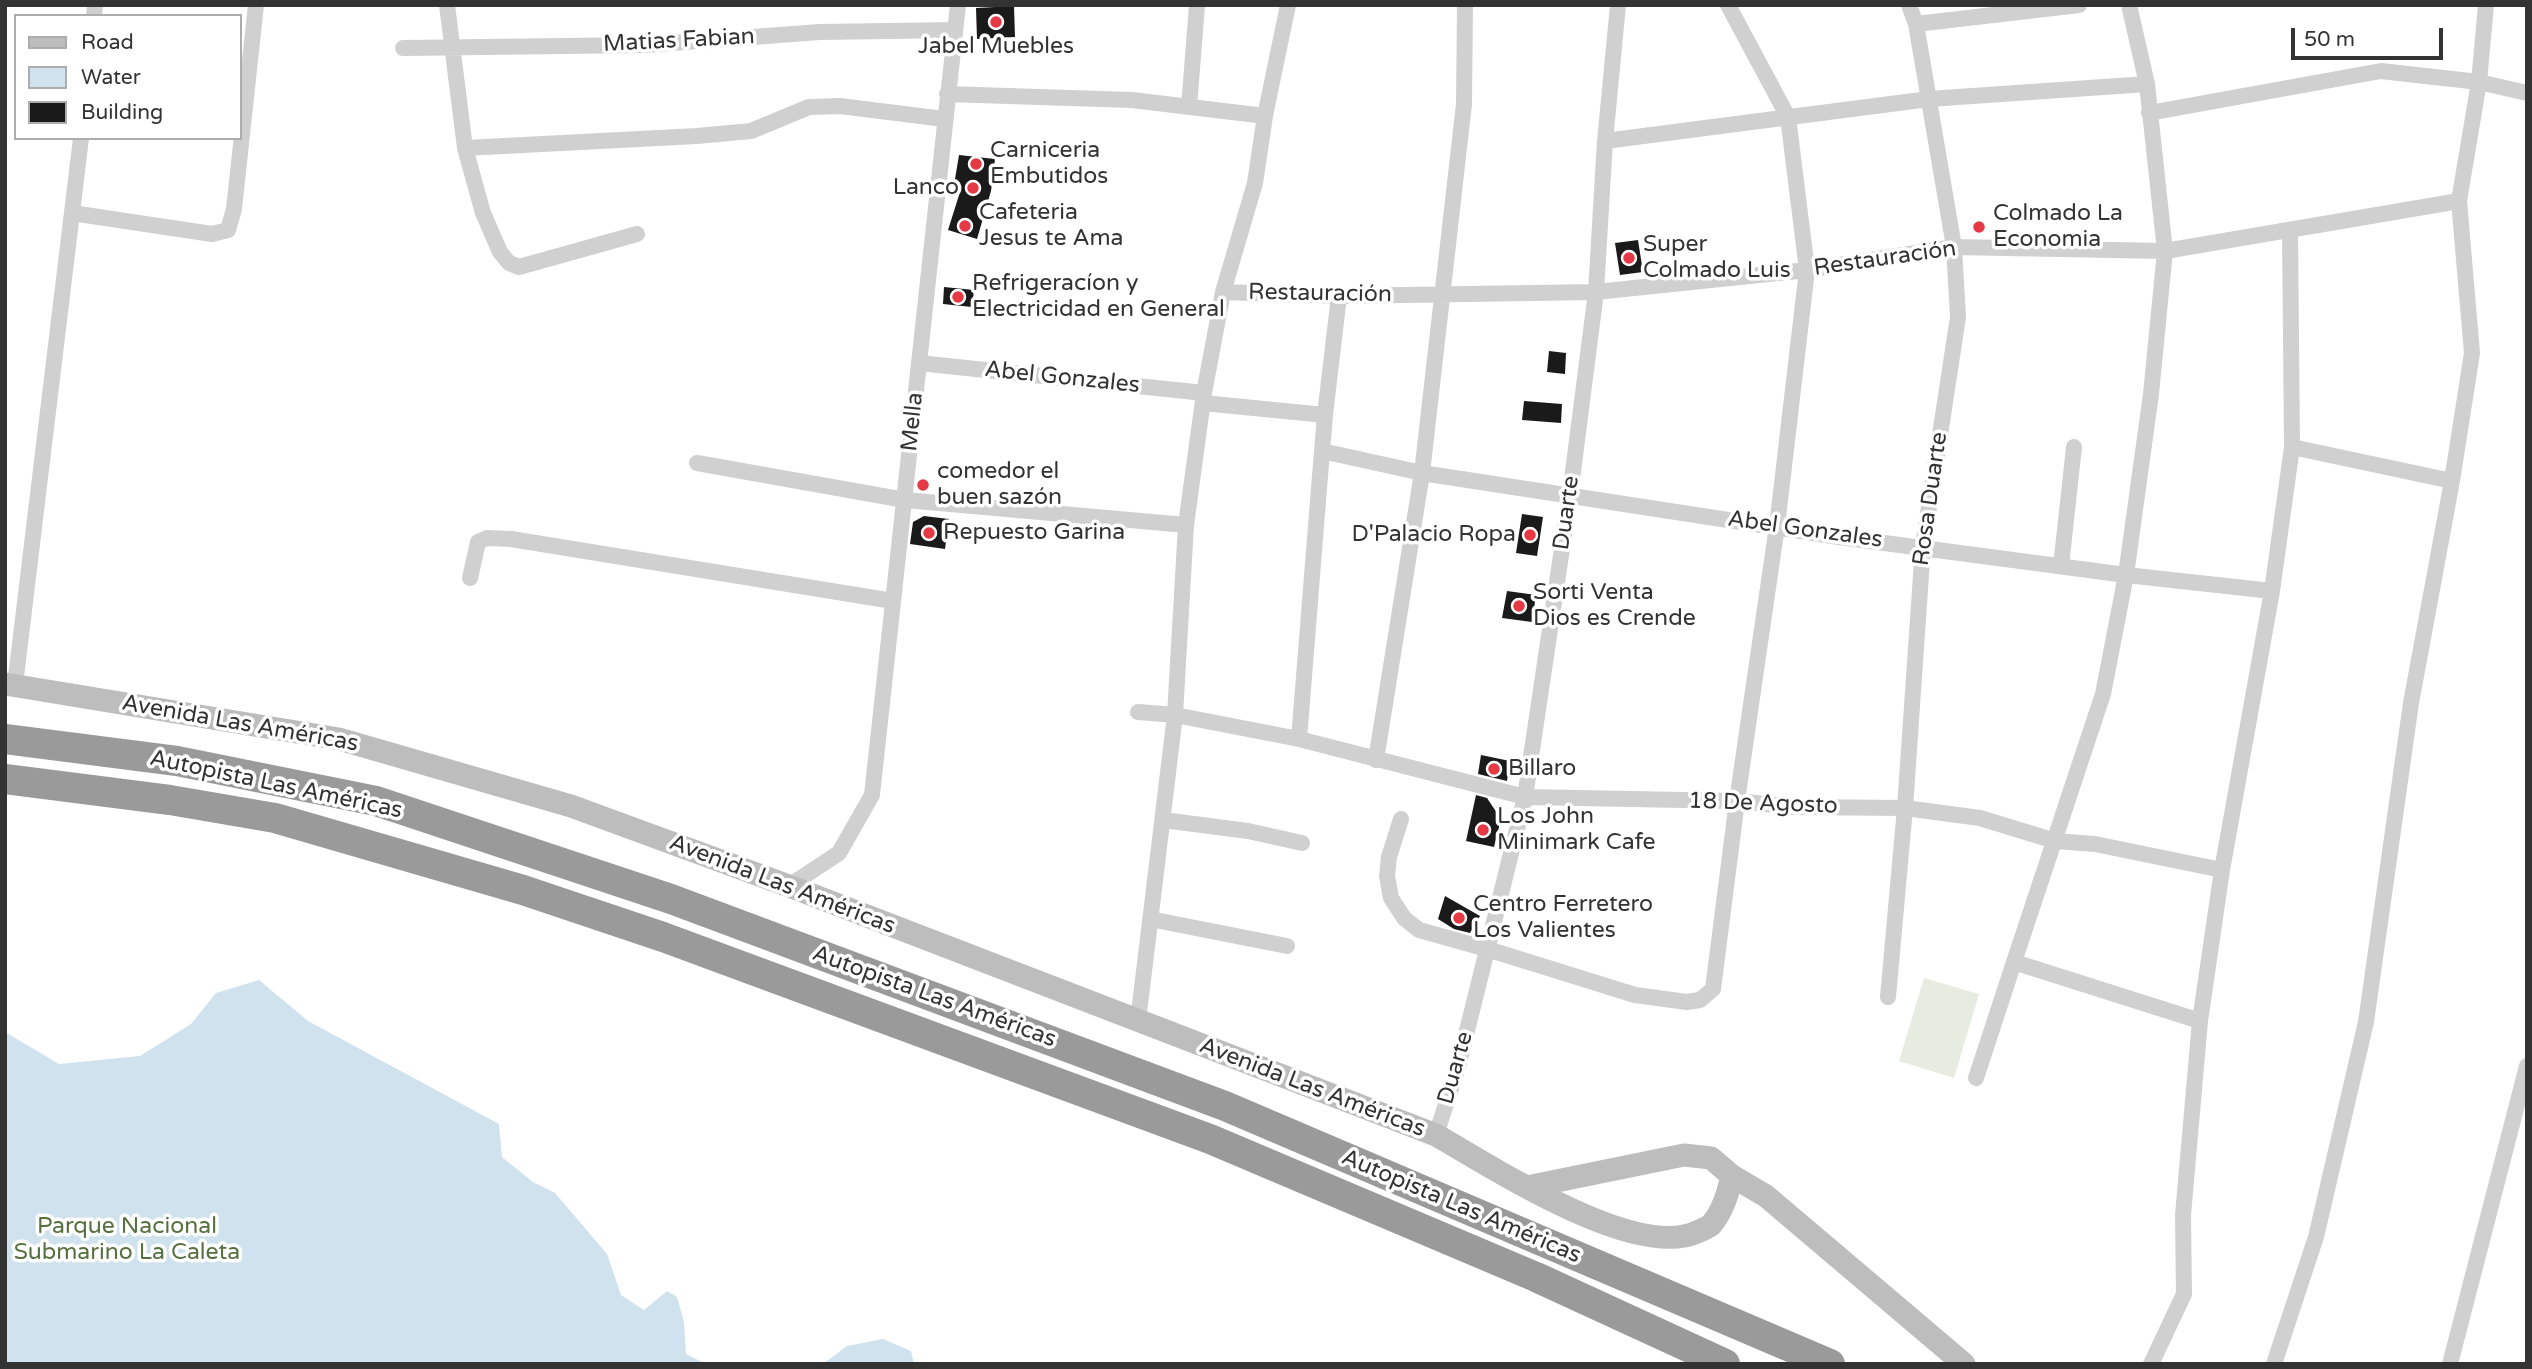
<!DOCTYPE html>
<meta charset="utf-8">
<style>
body{margin:0}
#map{position:relative;width:2532px;height:1369px;overflow:hidden;background:#fff;font-family:"Varela Round",sans-serif}
canvas{display:block}
.frame{position:absolute;inset:0;border:7px solid #333;pointer-events:none}
.legend{position:absolute;left:14px;top:14px;width:228px;height:126px;box-sizing:border-box;background:#fff;border:2px solid #adadad;margin:0;padding:9px 12px;list-style:none;font-size:21px;color:#333}
.legend li{display:flex;align-items:center;gap:14px;height:35px}
.legend b{width:35px;border:2px solid #adadad}
.scale{position:absolute;left:2291px;top:28px;width:152px;height:32px;box-sizing:border-box;border:4px solid #333;border-top:0;padding-left:9px;font-size:21px;line-height:24px;white-space:nowrap;color:#333;-webkit-text-stroke:5px #fff;paint-order:stroke}
</style>
<div id="map">
<canvas width="2532" height="1369"></canvas>
<div class="frame"></div>
<ul class="legend">
<li><b style="height:9px;background:#bdbdbd"></b>Road</li>
<li><b style="height:19px;background:#cfe2ee"></b>Water</li>
<li><b style="height:19px;background:#1a1a1a"></b>Building</li>
</ul>
<div class="scale">50 m</div>
</div>
<script>
const g = document.querySelector('canvas').getContext('2d');
g.lineJoin = 'round';
function paint(path, color) { g.fillStyle = color; g.fill(path, 'evenodd'); }
function strokePath(path, color, width, dash) { g.strokeStyle = color; g.lineWidth = width; g.lineCap = dash ? 'butt' : 'round'; g.setLineDash(dash || []); g.stroke(path); }
function label(font, color, halo, rows, align = 'center') {
  g.font = font + ' "Varela Round",sans-serif'; g.lineWidth = 7; g.setLineDash([]); g.textBaseline = 'middle'; g.strokeStyle = halo; g.fillStyle = color; for (const [text, x, y, turn = 0] of rows) {
    g.save(); g.translate(x, y); g.rotate((+turn || 0) * Math.PI / 180); g.textAlign = isNaN(turn) ? turn : align; if (halo) g.strokeText(text, 0, 0); g.fillText(text, 0, 0); g.restore();
  }
}
const green = new Path2D(`
 M1924,978L1979,994L1954,1078L1899,1061Z`);
const water = new Path2D(`
 M259,980L308,1021L499,1124L502,1157L533,1182L555,1193L607,1254L621,1295L644,1310L667,1291L677,1297L684,1322L686,1354L706,1364H5V1032L59,1064L140,1056L191,1024L216,993Z
 M883,1339L911,1351L914,1364H823L847,1346Z`);
const building = new Path2D(`
 M1014,6L1015,37L977,39L976,8Z
 M959,155L995,159L991,191L977,239L948,230L960,192L953,191Z
 M1638,240L1643,272L1620,275L1615,243Z
 M944,287L974,290L972,307L943,304Z
 M1549,351L1566,353L1565,374L1547,372Z
 M1524,401L1562,404L1561,423L1522,420Z
 M1522,514L1543,517L1537,556L1516,553Z
 M924,516L949,519L945,549L910,544L913,522Z
 M1507,591L1536,595L1532,622L1502,618Z
 M1481,755L1510,761L1507,781L1478,774Z
 M1476,795L1487,798L1501,819L1494,847L1466,841Z
 M1445,896L1480,916L1470,933L1454,929L1438,919Z`);
const street = new Path2D(`
 M447,5L465,148L483,213L500,252L509,263L519,267L637,234
 M2129,5L2147,84L2165,251L2151,394L2126,575L2103,694L2014,962L2200,1021
 M94,16L95,5
 M1916,24L2079,5
 M403,48L644,45L820,32L955,30
 M947,94L1132,100L1265,116
 M1189,107L1197,5
 M2149,113L2381,71L2479,82L2527,93
 M1605,141L1929,99L2147,84
 M465,148L697,136L751,131L809,107L840,106L944,119
 M72,213L212,234L228,230L234,209L256,5
 M1223,292L1339,296L1596,292L1807,270L1954,247L2165,251L2459,201
 M919,363L1204,393
 M1203,403L1325,415L1322,451L1422,473L1839,537L2126,575L2272,591
 M1325,415L1339,296
 M2292,447L2452,481
 M697,463L905,500L1186,525
 M2061,566L2074,447
 M470,578L478,542L487,538L511,539L893,601
 M15,685L81,138
 M1138,712L1175,715L1299,739L1525,797L1737,801L1793,807L1905,808L1980,818L2055,841L2095,844L2222,870
 M1299,739L1322,451
 M1376,760L1422,473L1464,104L1465,5
 M1401,819L1389,857L1387,876L1391,898L1404,918L1419,930L1487,949L1635,995L1687,1002L1700,1000L1713,989L1737,801L1777,526L1807,270L1788,117L1728,5
 M1163,820L1248,831L1302,843
 M789,886L839,853L872,795L958,5
 M1150,919L1287,946
 M1888,997L1905,808L1923,546L1958,317L1954,247L1916,24L1909,5
 M1138,1021L1175,715L1186,525L1204,393L1223,292L1255,183L1265,116L1288,5
 M1976,1078L2014,962
 M1436,1135L1458,1067L1525,797L1570,495L1596,292L1605,141L1618,5
 M2151,1364L2184,1294L2183,1215L2200,1021L2222,870L2272,591L2292,447L2290,231
 M2274,1364L2316,1237L2366,1022L2411,703L2452,481L2472,353L2459,201L2479,82L2486,5
 M2450,1364L2527,1066`);
const secondary = new Path2D(`
 M5,684L339,739L571,806L789,886L1436,1135C1492,1167 1636,1261 1697,1232C1701,1230 1707,1228 1711,1225C1723,1211 1728,1193 1732,1176
 M1527,1187L1684,1155L1711,1158L1732,1176L1766,1196L1964,1364`);
const highway = new Path2D(`
 M5,739L177,761L376,801L671,899L1225,1106L1830,1364
 M5,779L170,800L275,818L523,890L663,937L1210,1139L1536,1277L1725,1364`);
const markers = [
 [996,22,7,"#e63946"],
 [976,164,7,"#e63946"],
 [973,188,7,"#e63946"],
 [965,226,7,"#e63946"],
 [1979,227,7,"#e63946"],
 [1629,258,7,"#e63946"],
 [958,297,7,"#e63946"],
 [923,485,7,"#e63946"],
 [929,533,7,"#e63946"],
 [1530,535,7,"#e63946"],
 [1519,606,7,"#e63946"],
 [1494,769,7,"#e63946"],
 [1483,830,7,"#e63946"],
 [1459,918,7,"#e63946"]
];
const streetNames = [
 ["Matias Fabian",679,41,-3],
 ["Restauración",1885,259,-8],
 ["Restauración",1320,294,1],
 ["Abel Gonzales",1062,378,6],
 ["Mella",913,422,-84],
 ["Rosa Duarte",1931,499,-82],
 ["Duarte",1567,513,-82],
 ["Abel Gonzales",1805,530,8],
 ["Avenida Las Américas",240,724,10],
 ["Autopista Las Américas",276,785,12],
 ["18 De Agosto",1763,804,2],
 ["Avenida Las Américas",782,885,21],
 ["Autopista Las Américas",934,997,20],
 ["Duarte",1456,1068,-74],
 ["Avenida Las Américas",1312,1088,21],
 ["Autopista Las Américas",1461,1207,23]
];
const poiNames = [
 ["Jabel Muebles",996,47,"center"],
 ["Carniceria",990,151],
 ["Embutidos",990,177],
 ["Lanco",959,188,"right"],
 ["Cafeteria",979,213],
 ["Jesus te Ama",979,239],
 ["Colmado La",1993,214],
 ["Economia",1993,240],
 ["Super",1643,245],
 ["Colmado Luis",1643,271],
 ["Refrigeracíon y",972,284],
 ["Electricidad en General",972,310],
 ["comedor el",937,472],
 ["buen sazón",937,498],
 ["Repuesto Garina",943,533],
 ["D'Palacio Ropa",1516,535,"right"],
 ["Sorti Venta",1533,593],
 ["Dios es Crende",1533,619],
 ["Billaro",1508,769],
 ["Los John",1497,817],
 ["Minimark Cafe",1497,843],
 ["Centro Ferretero",1473,905],
 ["Los Valientes",1473,931]
];
const parkNames = [
 ["Parque Nacional",127,1227],
 ["Submarino La Caleta",127,1253]
];
paint(green, '#e6ecdf');
paint(water, '#cfe2ee');
paint(building, '#1a1a1a');
strokePath(street, '#d0d0d0', 16);
strokePath(secondary, '#bdbdbd', 23);
strokePath(highway, '#9a9a9a', 30);
for (const [x, y, r, color] of markers) { const dot = new Path2D(); dot.arc(x, y, r, 0, 2 * Math.PI); g.fillStyle = color; g.fill(dot); strokePath(dot, '#fff', 2.5); }
label('23px', '#333', '#fff', streetNames);
label('23px', '#333', '#fff', poiNames, 'left');
label('23px', '#56703f', '#fff', parkNames);
</script>
